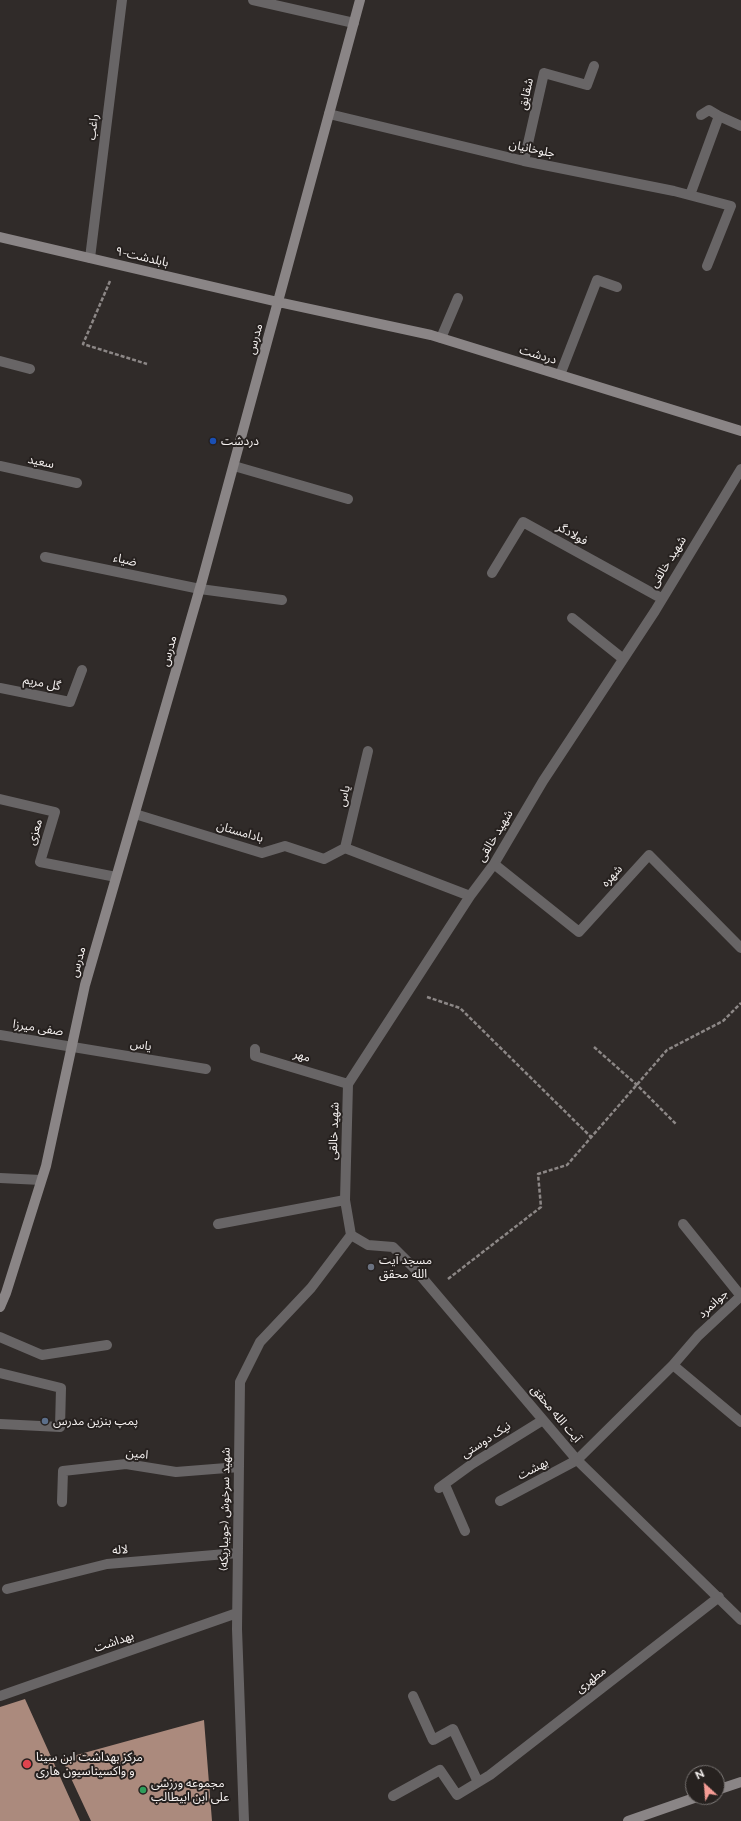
<!DOCTYPE html>
<meta charset="utf-8">
<style>
body{margin:0}
#map{position:relative;width:741px;height:1821px;overflow:hidden;background:#302b29;font-family:Raleway,sans-serif}
canvas{display:block}
.north{position:absolute;left:685px;top:1765px;width:40px;height:40px;box-sizing:border-box;background:#26211f;border:1px solid #797573;border-radius:50%;rotate:334deg;font-size:11px;font-weight:700;line-height:16px;text-align:center;color:#f6f2f1}
.north::after{content:'';display:block;margin:auto;width:14px;height:18px;background:#f59c95;clip-path:polygon(50% 0,100% 100%,50% 72%,0 100%)}
</style>
<div id="map">
<canvas width="741" height="1821"></canvas>
<div class="north">N</div>
</div>
<script>
const g = document.querySelector('canvas').getContext('2d');
g.lineJoin = 'round';
function paint(path, color) { g.fillStyle = color; g.fill(path, 'evenodd'); }
function strokePath(path, color, width, dash) { g.strokeStyle = color; g.lineWidth = width; g.lineCap = dash ? 'butt' : 'round'; g.setLineDash(dash || []); g.stroke(path); }
function label(font, color, halo, rows, align = 'center') {
  g.font = font + ' Raleway,"Noto Sans Arabic",sans-serif'; g.lineWidth = 4; g.setLineDash([]); g.textBaseline = 'middle'; g.strokeStyle = halo; g.fillStyle = color; for (const [text, x, y, turn = 0] of rows) {
    g.save(); g.translate(x, y); g.rotate((+turn || 0) * Math.PI / 180); g.textAlign = isNaN(turn) ? turn : align; if (halo) g.strokeText(text, 0, 0); g.fillText(text, 0, 0); g.restore();
  }
}
const building = new Path2D(`
 M25,1699L80,1821H0V1707Z
 M204,1720L212,1821H91L62,1759Z`);
const path = new Path2D(`
 M110,281L83,344L147,364
 M427,997L460,1008L591,1137
 M594,1047L637,1085L677,1125
 M448,1279L541,1207L538,1174L567,1165L667,1050L723,1021L741,1003`);
const lane = new Path2D(`
 M0,1373L61,1388L60,1427L0,1424`);
const street = new Path2D(`
 M253,0L354,23
 M329,114L524,161L674,191L731,206L707,266
 M719,116L741,126
 M524,161L544,73L587,85L594,66
 M690,195L719,116L709,110L701,115
 M90,258L122,0
 M441,338L458,298
 M0,361L30,369
 M560,375L597,280L617,287
 M0,466L77,483
 M234,466L348,499
 M45,557L200,589L282,600
 M492,573L523,522L661,598
 M572,618L622,658
 M0,688L70,702L82,670
 M0,799L55,812L40,862L116,877
 M135,814L262,853L285,846L324,859L345,848L470,896
 M345,848L368,751
 M494,864L579,932L649,855L741,948
 M0,1035L206,1069
 M255,1049V1056L348,1084
 M0,1178L41,1180
 M218,1224L345,1200
 M351,1235L345,1200L348,1084L470,896L494,864L543,781L655,611L741,469
 M351,1235L368,1245L393,1247L414,1268L577,1460L741,1620
 M0,1337L42,1355L107,1345
 M673,1365L741,1422
 M445,1485L465,1531
 M439,1488L472,1464L543,1420
 M500,1501L577,1460L673,1365L698,1336L741,1296L683,1224
 M62,1502L63,1471L126,1464L176,1472L239,1467
 M7,1589L107,1564L238,1553
 M0,1696L237,1613
 M413,1696L433,1740L453,1729L478,1782
 M393,1796L440,1770L457,1795L490,1775L719,1597
 M244,1821L237,1629L240,1382L260,1342L311,1288L351,1235`);
const secondary = new Path2D(`
 M0,237L278,302L431,335L741,431
 M0,1307L6,1293L46,1166L85,985L202,581L360,0
 M717,1790L741,1782
 M628,1821L697,1797`);
const markers = [
 [213,441,4,"#1a4fb4"],
 [371,1267,4,"#6b7280"],
 [45,1421,4,"#5c6f8a"],
 [27,1764,5,"#e0444e"],
 [143,1790,4,"#2e9e5b"]
];
const streetNames = [
 ["شقایق",526,94,-77],
 ["راغب",93,127,-83],
 ["جلوخانیان",532,149,12],
 ["۹-بابلدشت",142,257,13],
 ["مدرس",255,339,-75],
 ["دردشت",538,355,17],
 ["سعید",41,462,12],
 ["فولادگر",572,534,29],
 ["ضیاء",125,560,12],
 ["شهید خالقی",668,562,-58],
 ["مدرس",169,651,-74],
 ["گل مریم",42,683,11],
 ["یاس",344,796,-77],
 ["معزی",35,832,-73],
 ["بادامستان",240,832,16],
 ["شهید خالقی",495,836,-59],
 ["شهره",612,876,-47],
 ["مدرس",78,962,-74],
 ["صفی میرزا",38,1028,9],
 ["یاس",141,1045,9],
 ["مهر",302,1056,17],
 ["شهید خالقی",334,1131,-88],
 ["جوانمرد",713,1304,-43],
 ["آیت الله محقق",556,1414,50],
 ["نیک دوستی",486,1440,-33],
 ["امین",137,1454,6],
 ["بهشت",533,1469,-28],
 ["شهید سرخوش (جویباریکه)",225,1509,-89],
 ["لاله",120,1550,-5],
 ["بهداشت",114,1642,-19],
 ["مطهری",591,1680,-38]
];
const poiNames = [
 ["دردشت",221,441],
 ["مسجد آیت",379,1260],
 ["الله محقق",379,1274],
 ["پمپ بنزین مدرس",53,1421],
 ["مرکز بهداشت ابن سینا",36,1757],
 ["و واکسیناسیون هاری",36,1771],
 ["مجموعه ورزشی",151,1783],
 ["علی ابن ابیطالب",151,1797]
];
paint(building, '#ab8a7d');
strokePath(path, '#8c8786', 2.5, [4, 2]);
strokePath(lane, '#686566', 10);
strokePath(street, '#686566', 10);
strokePath(secondary, '#8a8586', 10);
for (const [x, y, r, color] of markers) { const dot = new Path2D(); dot.arc(x, y, r, 0, 2 * Math.PI); g.fillStyle = color; g.fill(dot); strokePath(dot, '#26211f', 1.5); }
label('12px', '#f6f2f1', '#26211f', streetNames);
label('12px', '#f6f2f1', '#26211f', poiNames, 'left');
</script>
